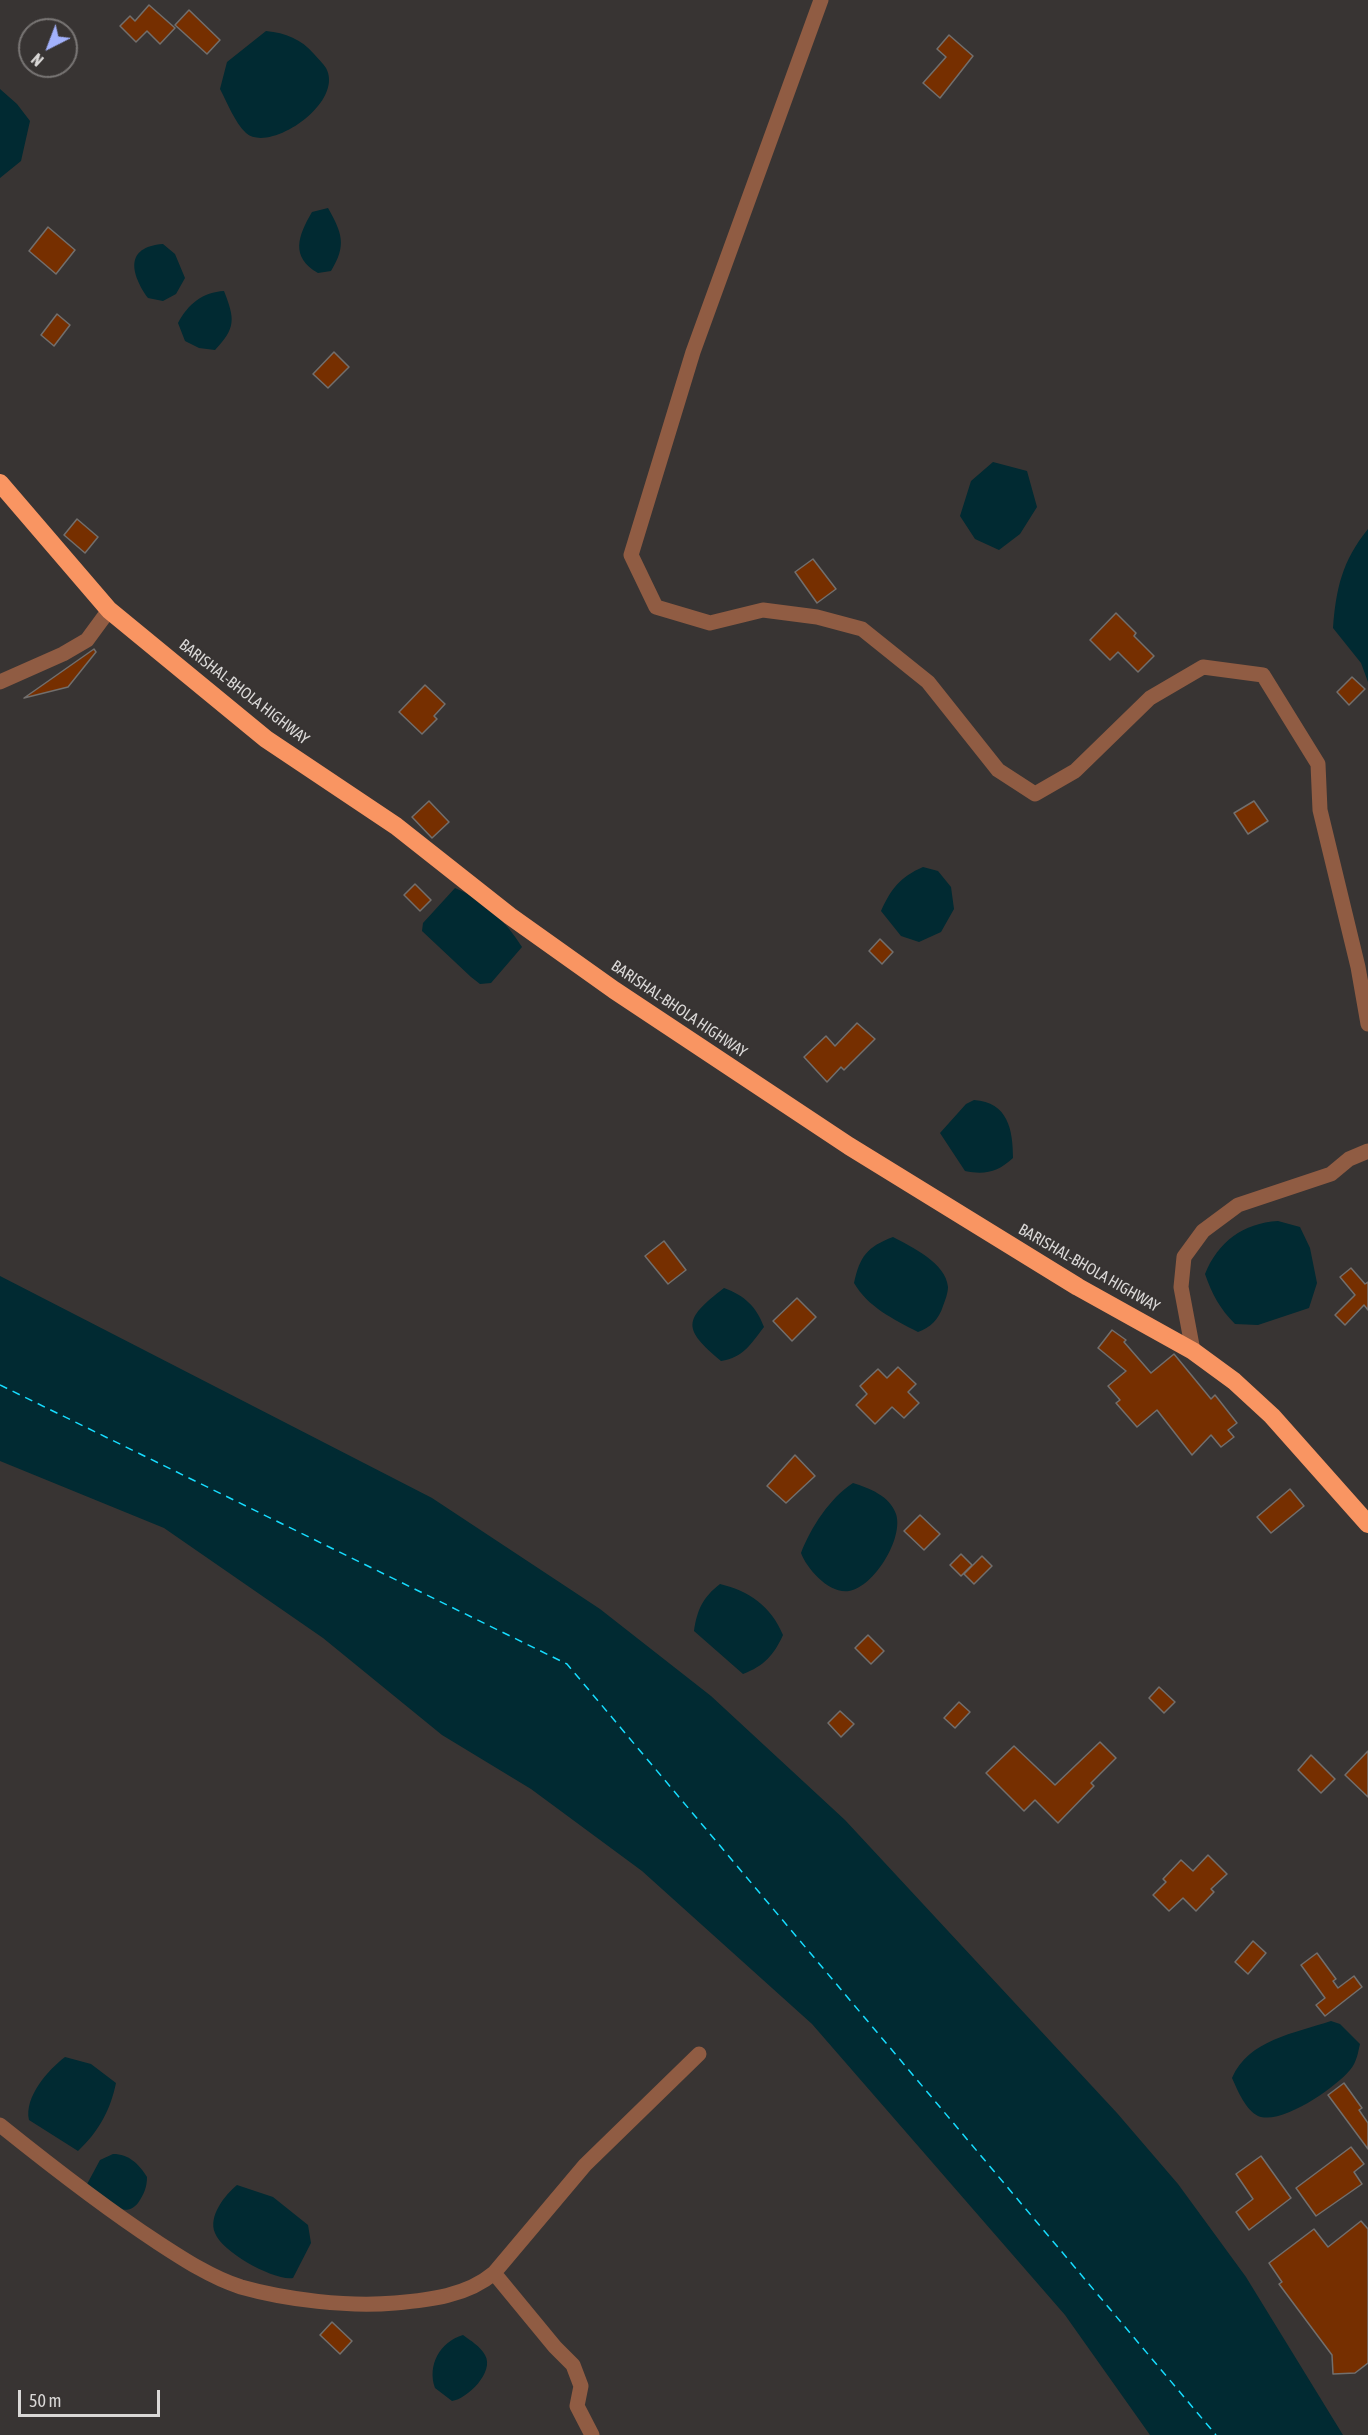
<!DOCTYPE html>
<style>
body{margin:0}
#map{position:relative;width:1368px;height:2435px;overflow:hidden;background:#383433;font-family:"Asap Condensed",sans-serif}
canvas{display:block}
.north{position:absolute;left:18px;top:18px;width:60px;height:60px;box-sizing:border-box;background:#383433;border:2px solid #797675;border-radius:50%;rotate:222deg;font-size:16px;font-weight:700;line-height:24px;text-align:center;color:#dad8d7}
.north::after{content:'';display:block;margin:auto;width:21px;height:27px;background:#a3b2fd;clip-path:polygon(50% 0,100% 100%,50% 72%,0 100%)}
.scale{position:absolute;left:18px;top:2390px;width:142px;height:27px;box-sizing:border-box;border:3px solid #dad8d7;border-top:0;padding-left:8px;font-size:18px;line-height:21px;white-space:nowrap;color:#dad8d7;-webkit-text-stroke:4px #383433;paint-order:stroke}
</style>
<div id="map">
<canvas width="1368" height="2435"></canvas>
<div class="north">N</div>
<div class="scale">50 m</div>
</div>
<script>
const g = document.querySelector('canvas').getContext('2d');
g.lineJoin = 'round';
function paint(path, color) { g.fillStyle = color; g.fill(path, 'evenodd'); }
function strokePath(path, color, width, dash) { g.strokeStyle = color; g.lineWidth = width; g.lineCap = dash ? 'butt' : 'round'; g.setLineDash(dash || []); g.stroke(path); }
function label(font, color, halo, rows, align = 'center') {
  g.font = font + ' "Asap Condensed",sans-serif'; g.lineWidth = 4.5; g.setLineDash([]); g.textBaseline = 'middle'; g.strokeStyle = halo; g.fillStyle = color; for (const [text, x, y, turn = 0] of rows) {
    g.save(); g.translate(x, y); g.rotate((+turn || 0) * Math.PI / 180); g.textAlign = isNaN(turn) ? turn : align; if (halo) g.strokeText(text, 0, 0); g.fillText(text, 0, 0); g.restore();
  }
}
const water = new Path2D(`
 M266,31C286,33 301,39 314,54C318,59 323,63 326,68C345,103 269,154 246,133C235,123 227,102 220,89L227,62Z
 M0,89L17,104L30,121L21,161L0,178Z
 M328,208C342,233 347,245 331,271L318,273C290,257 298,236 312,212Z
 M163,244L175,254L185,278L176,294L163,301L148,298C131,274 124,247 163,244Z
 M224,291C235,319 236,328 215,350L199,348L185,341L178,323C188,304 203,292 224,291Z
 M993,462L1027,471L1037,507L1020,534L999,550L975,539L960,516L971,481Z
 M1368,529V682L1361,663L1333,628C1336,589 1342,561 1368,529Z
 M923,867L938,871L951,887L954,909L941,932L919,942L901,936L881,911C891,889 900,877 923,867Z
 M455,888C484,900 505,920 522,947L491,983L480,984L471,977L422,931L423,923Z
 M974,1100C1008,1102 1013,1130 1013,1158C998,1172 985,1175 965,1171L940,1133L966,1104Z
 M1278,1221L1300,1227L1310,1248L1317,1283L1309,1308L1258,1325L1235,1324C1220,1309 1212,1294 1205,1274C1218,1242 1243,1223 1278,1221Z
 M893,1237C912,1247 946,1263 948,1287C948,1293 945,1301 943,1306C939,1319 930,1328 918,1332C893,1319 868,1307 854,1283C860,1256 867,1247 893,1237Z
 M0,1276L432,1498L600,1609L711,1696L845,1820L1117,2113L1178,2184L1246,2277L1343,2435H1150L1065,2315L812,2024L642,1871L531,1789L442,1735L323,1638L164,1528L0,1461Z
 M724,1288C745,1296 756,1306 764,1327C750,1345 744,1357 721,1361C683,1329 682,1320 724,1288Z
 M853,1483C869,1488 890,1496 896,1514C904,1538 874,1587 849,1591C829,1594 807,1569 801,1553C811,1527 830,1498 853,1483Z
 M720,1584C749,1591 771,1606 783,1635C774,1655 764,1666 743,1674L694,1631C697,1610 703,1597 720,1584Z
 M1331,2021L1340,2024L1360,2044C1358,2052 1357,2062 1350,2070C1336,2087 1281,2126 1258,2116C1245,2109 1238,2091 1232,2078C1248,2040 1295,2033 1331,2021Z
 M65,2057L91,2064L116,2083C110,2111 99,2131 78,2151L29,2120C24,2097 48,2070 65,2057Z
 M113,2154C129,2154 139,2164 147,2177C147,2187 144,2194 138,2203C123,2222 100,2196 86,2186L100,2160Z
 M237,2185L273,2197L308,2225L311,2243L293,2278C274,2281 222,2252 215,2233C208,2216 225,2195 237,2185Z
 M463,2335C471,2341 480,2346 485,2355C495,2372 467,2399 452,2401L435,2388C427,2365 440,2342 463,2335Z`);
const ferry = new Path2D(`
 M0,1385L567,1664L1216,2435`);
const building = new Path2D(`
 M149,5L175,28L160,44L147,31L136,42L120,26L130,16L135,21Z
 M189,10L220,40L207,54L175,25Z
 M949,35L973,56L940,98L923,83L946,57L937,49Z
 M48,227L75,250L56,274L29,251Z
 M57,314L70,325L54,346L41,335Z
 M334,352L349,367L328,388L313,374Z
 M77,519L98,537L85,553L64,535Z
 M813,559L836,589L817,603L795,572Z
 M1116,613L1136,633L1134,636L1154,656L1138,672L1118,652L1110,660L1090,640Z
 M94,649L96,652L68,687L24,698Z
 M1352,677L1365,689L1349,705L1337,692Z
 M425,685L445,704L434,716L437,719L422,734L399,712Z
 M429,801L449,822L432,838L412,817Z
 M1254,801L1268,821L1248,834L1234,813Z
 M415,884L431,900L420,911L404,895Z
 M880,939L893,952L882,964L869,951Z
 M857,1023L875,1039L844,1070L841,1067L827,1082L804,1057L826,1036L835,1046Z
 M664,1241L686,1270L668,1284L645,1256Z
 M1351,1268L1365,1284L1368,1282V1310L1364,1305L1345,1325L1335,1315L1355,1295L1340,1277Z
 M797,1298L816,1317L792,1341L773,1321Z
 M1112,1330L1126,1340L1124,1342L1151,1373L1174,1354L1211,1399L1215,1395L1237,1423L1228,1430L1234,1437L1221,1447L1211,1435L1192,1455L1157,1410L1137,1427L1116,1403L1120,1400L1108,1386L1126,1371L1098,1348Z
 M898,1367L916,1384L908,1392L919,1403L904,1418L892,1407L875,1424L856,1405L867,1394L860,1386L878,1369L887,1378Z
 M795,1455L815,1476L786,1503L767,1486Z
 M1290,1489L1304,1506L1271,1533L1257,1517Z
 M920,1515L940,1534L924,1550L904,1531Z
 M961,1554L972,1565L961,1576L950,1565Z
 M982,1556L992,1566L974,1584L964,1574Z
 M868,1635L884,1651L871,1664L855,1648Z
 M1159,1687L1175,1702L1164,1713L1149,1698Z
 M959,1702L970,1712L955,1728L944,1718Z
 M840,1711L854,1724L841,1737L828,1723Z
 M1100,1742L1116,1758L1091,1783L1094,1786L1058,1823L1035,1800L1024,1811L986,1773L1014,1746L1055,1785Z
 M1368,1751V1797L1345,1775Z
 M1311,1755L1335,1779L1321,1793L1298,1770Z
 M1208,1855L1227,1874L1211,1889L1214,1892L1196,1911L1183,1898L1169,1911L1153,1895L1166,1882L1163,1879L1181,1860L1193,1871Z
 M1253,1941L1266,1953L1248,1974L1235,1962Z
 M1317,1953L1336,1979L1333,1981L1338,1988L1354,1976L1362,1987L1325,2016L1316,2005L1325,1998L1301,1965Z
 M1344,2083L1362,2108L1359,2110L1368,2123V2149L1328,2095Z
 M1351,2147L1364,2164L1354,2172L1362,2184L1316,2216L1296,2188Z
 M1261,2156L1291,2198L1249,2230L1236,2212L1253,2199L1236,2174Z
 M1361,2221L1368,2229V2363L1355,2373L1333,2374L1332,2355L1279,2284L1282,2282L1269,2263L1314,2229L1328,2247Z
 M332,2322L352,2341L340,2354L320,2335Z`);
const minor = new Path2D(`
 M821,0L693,352L631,555L656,607L710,623L763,610L817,617L862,629L928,682L998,770L1035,794L1075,771L1150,698L1203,667L1263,675L1318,764L1320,810L1358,967L1368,1024
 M0,682L63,654L87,640L109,610
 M1193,1351L1181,1287L1184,1257L1203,1231L1238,1205L1331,1174L1349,1159L1368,1151
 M0,2125C51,2166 102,2206 157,2242C183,2259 212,2278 241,2287C287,2300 348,2307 395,2303C429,2300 467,2296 494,2273
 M592,2435L577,2406L581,2386L573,2365L555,2347L494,2273L585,2165L699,2054`);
const highway = new Path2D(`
 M0,483L109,610L266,739L396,826L510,916L614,990L849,1146L1078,1287L1193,1351L1234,1381L1272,1416L1368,1524`);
const streetNames = [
 ["BARISHAL-BHOLA HIGHWAY",244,692,38],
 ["BARISHAL-BHOLA HIGHWAY",679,1009,34],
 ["BARISHAL-BHOLA HIGHWAY",1089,1268,30]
];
paint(water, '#012a32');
strokePath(ferry, '#17dcfe', 1.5, [8, 6]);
paint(building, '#762f00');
strokePath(building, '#726f6d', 1.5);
strokePath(minor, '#905c43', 15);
strokePath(highway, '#f99562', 18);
label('16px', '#dad8d7', '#383433', streetNames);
</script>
